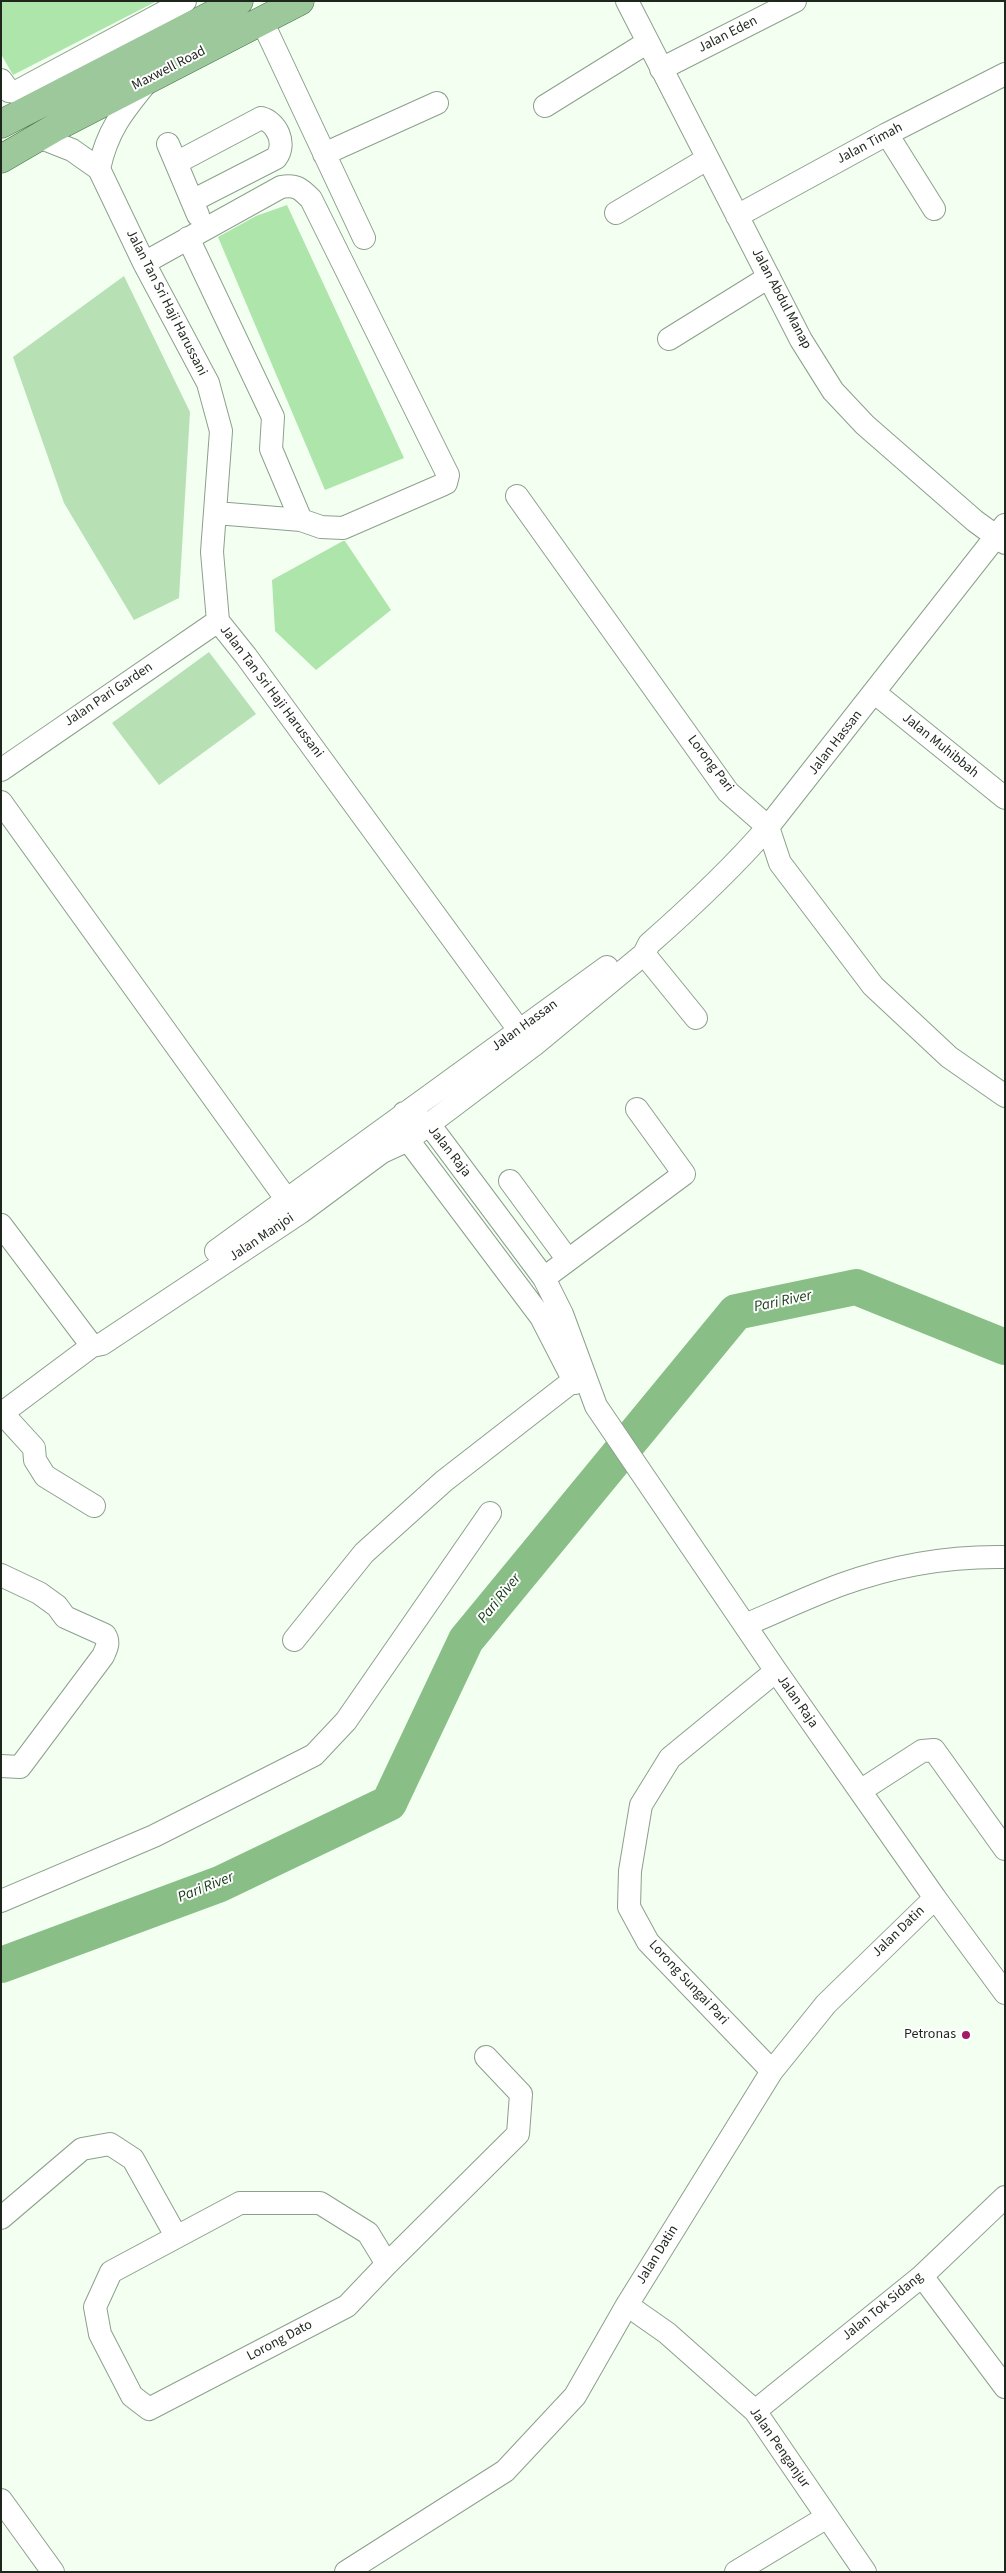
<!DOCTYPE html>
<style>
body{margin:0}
#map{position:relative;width:1006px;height:2573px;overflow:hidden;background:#f2fff1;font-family:"Source Sans 3",sans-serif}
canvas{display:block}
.frame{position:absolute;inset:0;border:2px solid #1f261e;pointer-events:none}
</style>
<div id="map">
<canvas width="1006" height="2573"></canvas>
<div class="frame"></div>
</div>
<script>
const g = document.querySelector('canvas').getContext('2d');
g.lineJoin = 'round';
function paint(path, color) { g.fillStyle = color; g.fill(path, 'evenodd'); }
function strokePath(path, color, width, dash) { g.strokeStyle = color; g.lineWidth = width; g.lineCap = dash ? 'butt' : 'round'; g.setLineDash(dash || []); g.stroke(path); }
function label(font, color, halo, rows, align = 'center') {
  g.font = font + ' "Source Sans 3",sans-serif'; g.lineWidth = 4; g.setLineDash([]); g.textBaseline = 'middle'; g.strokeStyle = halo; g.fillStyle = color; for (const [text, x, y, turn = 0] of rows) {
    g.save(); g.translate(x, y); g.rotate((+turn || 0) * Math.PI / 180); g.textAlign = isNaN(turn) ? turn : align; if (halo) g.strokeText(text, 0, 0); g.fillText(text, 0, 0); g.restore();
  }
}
const green = new Path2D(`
 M124,276L190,412L179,598L134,620L64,503L13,357Z
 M209,652L256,714L159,785L112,723Z`);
const river = new Path2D(`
 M1,1965L220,1884L389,1803L466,1640L736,1312L856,1287L1005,1347`);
const building = new Path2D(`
 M1,1H157L13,75L1,54Z
 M287,205L404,458L325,490L218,237L256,216Z
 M343,541H345L391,610L316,670L275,631L272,580Z`);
const minor = new Path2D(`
 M627,1L801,340L833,391L865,425L975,521L1005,543
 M262,21L364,238
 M661,69L795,1
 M1,80L9,91L16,92L185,1
 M545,106L648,42
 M887,134L934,209
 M39,137L72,150L99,169L144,263L208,383L221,431L212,552L218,621L246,656L519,1030L534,1045
 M168,144L198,215
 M324,154L437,103
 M176,163L261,118C277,122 287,144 276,158L192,201
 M99,169C107,131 123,111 147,82
 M616,213L707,159
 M737,216L887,134L1005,74
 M188,238L273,417L271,449L301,520
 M144,263L281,187C296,184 301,189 311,199L448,475L446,483L442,485L343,528L321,527L301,520L216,513
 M669,339L769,277
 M517,496L728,792L768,827L780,863L873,986L949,1057L1005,1096
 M875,693L1005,798
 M1,770L218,621
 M1,802L287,1200
 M644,954L696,1018
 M404,1113L429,1124L544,1278L562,1314L596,1406L776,1671L935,1898L1005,1993
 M406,1126L408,1140L541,1317L575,1383
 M510,1181L568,1260
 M1,1225L92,1346
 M216,1251L607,967
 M544,1278L684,1174L637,1109
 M2,1413L34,1448L35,1460L45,1476L94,1506
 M1,1414L92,1346L102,1344L301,1212L382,1152L408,1140L534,1045L644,954L649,944C691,907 731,870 768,827L1005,525
 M1,1575L39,1593L57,1606L65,1617L105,1635C110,1643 106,1649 103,1656L20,1767L1,1766
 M745,1625C776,1612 808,1597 840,1585C892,1566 950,1556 1005,1557
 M294,1640L364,1553L444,1481L574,1380
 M860,1791L922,1751L934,1750L1005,1849
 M1,1901L154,1836L314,1755L346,1721L490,1513
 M772,2071L648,1942L629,1907L630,1871L641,1805L670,1758L776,1671
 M240,2203H320L368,2233L387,2264L347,2306L149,2409L132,2396L100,2334L95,2307L111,2272Z
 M1,2218L82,2149L110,2144L133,2159L176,2236
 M387,2264L518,2134L521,2094L486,2057
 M922,2276L1005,2387
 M627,2305L667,2333L755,2411L865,2572
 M755,2411L922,2276L1005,2197
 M1,2500L53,2572
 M346,2572L505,2471L575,2396L627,2305L772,2071L826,2004L935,1898
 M736,2572L827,2517`);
const major = new Path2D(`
 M1,124L239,1
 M1,159L56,127L300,1`);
const markers = [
 [966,2035,5,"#a41b65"]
];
const streetNames = [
 ["Jalan Eden",728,35,-27],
 ["Maxwell Road",169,69,-27],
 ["Jalan Timah",870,144,-28],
 ["Jalan Abdul Manap",781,299,62],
 ["Jalan Tan Sri Haji Harussani",166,303,63],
 ["Jalan Tan Sri Haji Harussani",271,692,53],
 ["Jalan Pari Garden",109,695,-34],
 ["Jalan Hassan",836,743,-52],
 ["Jalan Muhibbah",940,746,39],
 ["Lorong Pari",710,764,53],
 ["Jalan Hassan",525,1026,-36],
 ["Jalan Raja",449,1152,52],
 ["Jalan Manjoi",262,1238,-34],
 ["Jalan Raja",797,1702,55],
 ["Jalan Datin",899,1932,-44],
 ["Lorong Sungai Pari",688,1983,47],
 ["Jalan Datin",658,2255,-58],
 ["Jalan Tok Sidang",883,2307,-39],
 ["Lorong Dato",280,2341,-28],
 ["Jalan Penganjur",779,2448,55]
];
const poiNames = [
 ["Petronas",956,2035]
];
const waterNames = [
 ["Pari River",783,1302,-12],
 ["Pari River",500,1599,-51],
 ["Pari River",206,1888,-22]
];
paint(green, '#b7e0b5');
strokePath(river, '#89bf87', 36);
paint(building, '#ade5ab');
strokePath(minor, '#8da08c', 24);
strokePath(major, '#467745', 29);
strokePath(minor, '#fff', 22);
strokePath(major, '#9dc89c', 28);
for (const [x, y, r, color] of markers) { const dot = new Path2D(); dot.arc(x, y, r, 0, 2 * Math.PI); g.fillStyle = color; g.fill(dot); strokePath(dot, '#fff', 2); }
label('14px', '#1f261e', '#fff', streetNames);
label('14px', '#1f261e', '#fff', poiNames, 'right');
label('italic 15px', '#113711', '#fff', waterNames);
</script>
